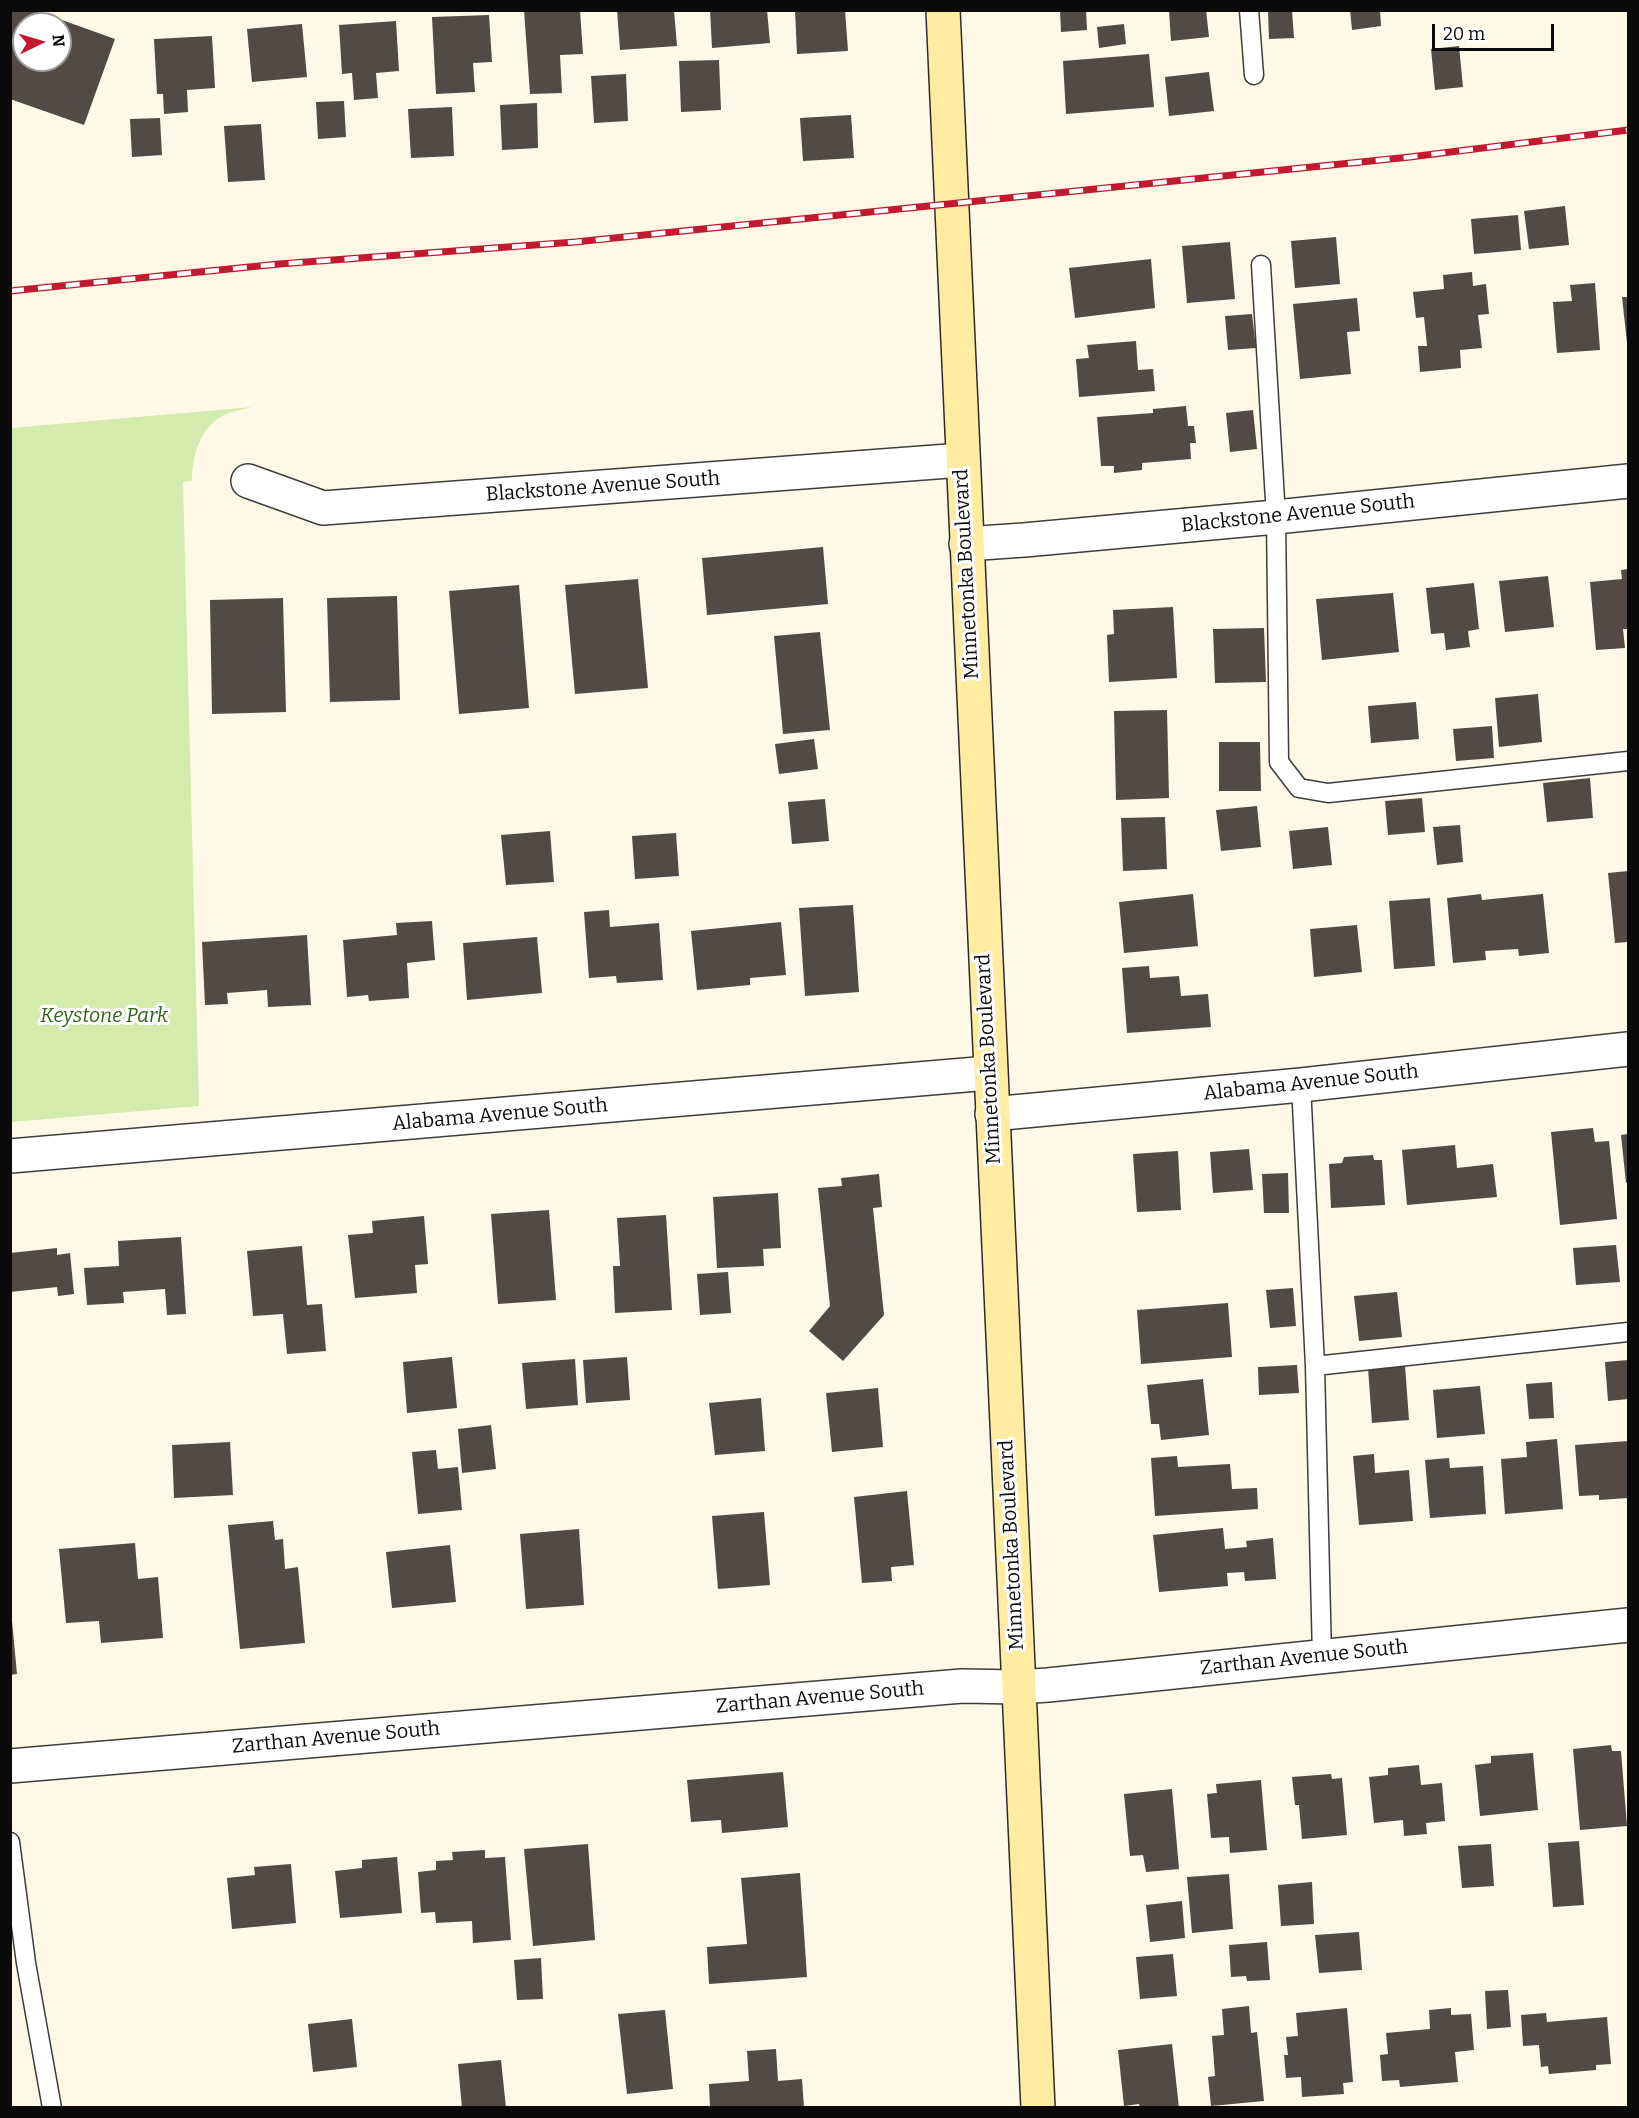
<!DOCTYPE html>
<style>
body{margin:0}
#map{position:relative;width:1639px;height:2118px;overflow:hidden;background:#fff8e6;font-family:Bitter,serif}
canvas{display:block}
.frame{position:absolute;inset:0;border:12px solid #0a0a0a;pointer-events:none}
.north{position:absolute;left:12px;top:12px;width:60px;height:60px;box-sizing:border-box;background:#fff;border:2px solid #9d9d9d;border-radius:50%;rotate:85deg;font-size:16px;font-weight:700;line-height:24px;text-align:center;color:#0a0a0a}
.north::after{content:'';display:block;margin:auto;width:21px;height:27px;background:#c21931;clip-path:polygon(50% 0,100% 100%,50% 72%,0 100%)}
.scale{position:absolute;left:1432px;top:24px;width:122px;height:27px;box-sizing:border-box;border:3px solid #0a0a0a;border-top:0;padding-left:8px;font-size:18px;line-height:21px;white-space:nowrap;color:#0a0a0a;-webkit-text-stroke:4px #fff;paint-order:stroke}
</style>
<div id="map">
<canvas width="1639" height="2118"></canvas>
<div class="frame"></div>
<div class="north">N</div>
<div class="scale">20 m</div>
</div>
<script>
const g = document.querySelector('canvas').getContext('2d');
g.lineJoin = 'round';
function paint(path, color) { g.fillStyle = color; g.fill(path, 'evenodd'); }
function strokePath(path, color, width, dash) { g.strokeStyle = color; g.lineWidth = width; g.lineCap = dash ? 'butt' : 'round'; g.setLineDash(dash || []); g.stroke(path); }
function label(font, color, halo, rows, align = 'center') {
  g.font = font + ' Bitter,serif'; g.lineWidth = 6; g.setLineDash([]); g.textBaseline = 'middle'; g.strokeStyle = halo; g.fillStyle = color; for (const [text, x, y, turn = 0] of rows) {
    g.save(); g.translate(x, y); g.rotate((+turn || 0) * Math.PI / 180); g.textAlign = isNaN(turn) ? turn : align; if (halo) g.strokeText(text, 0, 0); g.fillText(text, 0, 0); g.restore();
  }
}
const green = new Path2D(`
 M253,407C245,409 237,410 229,413C201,423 192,454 192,481L183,482L199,1106L11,1122V428Z`);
const building = new Path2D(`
 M10,10H34L115,39L84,125L10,99ZM24,24H60V60H24Z
 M524,10H580L583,54L560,55L562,93L530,94Z
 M617,10H674L677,46L620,50Z
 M710,10H767L770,43L712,48Z
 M795,10H845L848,51L797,54Z
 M1060,10H1086L1087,30L1061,32Z
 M1169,10H1206L1209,37L1171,41Z
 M1268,10H1292L1294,38L1269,39Z
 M1350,10H1380L1381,26L1352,30Z
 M489,15L492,62L473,63L475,92L436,94L432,17Z
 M396,21L399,71L376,73L378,98L354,100L352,73L342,74L339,25Z
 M302,24L307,77L252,82L247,29Z
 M1124,24L1126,44L1099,48L1097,27Z
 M212,36L215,88L187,90L188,112L164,114L163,94H157L154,39Z
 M1459,46L1463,87L1435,90L1431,49Z
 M1149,54L1154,107L1066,114L1063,61Z
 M719,60L721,110L681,112L679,61Z
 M1209,72L1214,111L1169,116L1165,77Z
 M626,74L628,121L594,123L591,76Z
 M344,101L346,137L318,139L316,102Z
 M537,103L538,148L502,150L500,105Z
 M452,107L454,156L411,158L408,109Z
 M851,115L854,158L803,161L800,118Z
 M160,118L162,155L132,157L130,119Z
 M261,124L265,180L228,182L224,126Z
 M1565,206L1569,245L1529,249L1524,211Z
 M1518,215L1521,250L1474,254L1471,219Z
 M1336,237L1340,284L1295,288L1291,241Z
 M1230,242L1235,299L1187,303L1182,246Z
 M1151,259L1155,308L1075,318L1069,268Z
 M1472,272L1473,286L1486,284L1489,314L1478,315L1482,348L1460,350L1461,368L1420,372L1418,346H1427L1424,317L1416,318L1413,292L1444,289L1443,275Z
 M1595,283L1600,350L1557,353L1553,302L1572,301L1570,285Z
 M1622,297H1628V343H1627Z
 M1357,298L1360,331L1347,332L1351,374L1300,379L1293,304Z
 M1252,314L1256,348L1228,350L1225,316Z
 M1136,341L1138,370L1153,369L1155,391L1079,397L1076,359L1089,358L1087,345Z
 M1186,406L1188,426H1194L1196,443H1190L1191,459L1142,463V470L1114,473V466H1101L1097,417L1153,413V409Z
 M1253,410L1257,449L1230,452L1226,413Z
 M823,547L828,604L707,615L702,558Z
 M1628,569V629H1623L1625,648L1596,650L1590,582L1622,579L1621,570Z
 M1548,576L1554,627L1505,632L1499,581Z
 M638,579L648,688L575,694L565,585Z
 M1474,583L1479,629L1468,631L1470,647L1446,650L1444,633L1431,634L1426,588Z
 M519,585L529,708L459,714L449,591Z
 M1393,593L1399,652L1322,660L1316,599Z
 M397,596L400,700L330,702L327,598Z
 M283,598L286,712L212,714L210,600Z
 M1173,607L1177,678L1109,682L1107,635L1114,634L1113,610Z
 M1264,628L1266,682L1215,683L1213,629Z
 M820,632L830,730L783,734L774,636Z
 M1538,694L1542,742L1499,747L1495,698Z
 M1416,702L1419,739L1371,743L1368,706Z
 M1167,710L1169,798L1116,800L1114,711Z
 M1492,726L1494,758L1456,761L1453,729Z
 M814,739L818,769L779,774L775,744Z
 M1219,742H1260L1261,791H1219Z
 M1590,778L1593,818L1547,822L1543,783Z
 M1422,798L1425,832L1388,835L1385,801Z
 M825,799L829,841L792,844L788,802Z
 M1257,806L1261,847L1221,851L1216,810Z
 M1165,817L1167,869L1123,871L1121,818Z
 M1460,825L1463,862L1437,865L1433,827Z
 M1328,827L1332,865L1293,869L1289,831Z
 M550,831L554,882L506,885L501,835Z
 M676,833L679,876L635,879L632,836Z
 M1628,871V942L1615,943L1608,873Z
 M1193,894L1198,946L1124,953L1119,902Z
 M1481,894L1482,900L1543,894L1549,953L1519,956L1518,949L1485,951L1486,960L1453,963L1447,898Z
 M1430,898L1435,966L1394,969L1389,901Z
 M853,905L859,992L805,996L799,908Z
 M609,910L610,927L659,923L663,980L617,983L616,976L589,978L584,912Z
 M432,921L435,960L407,963L409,998L369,1001L368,995L347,997L343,940L397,935L396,923Z
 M781,922L786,975L750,978V985L697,990L691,931Z
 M1357,925L1362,972L1314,977L1310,929Z
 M307,935L311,1005L268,1007L267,990L227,993L228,1004L205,1005L202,942Z
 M537,937L542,993L467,1000L463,943Z
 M1149,966L1150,978L1179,976L1181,996L1208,994L1211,1027L1127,1033L1122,968Z
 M1593,1128L1595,1142L1609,1141L1617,1219L1560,1225L1551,1132Z
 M1628,1134V1182L1626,1183L1621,1135Z
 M1455,1145L1457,1168L1493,1164L1497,1197L1407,1205L1402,1150Z
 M1249,1149L1253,1190L1213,1193L1210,1152Z
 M1178,1151L1181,1210L1137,1212L1133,1154Z
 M1373,1155L1374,1160H1382L1385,1205L1331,1208L1329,1164L1342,1163L1344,1157Z
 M1288,1173L1289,1213H1264L1262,1174Z
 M879,1174L882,1207L873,1208L884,1315L843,1361L809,1331L830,1306L818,1188L842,1186L841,1178Z
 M778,1193L781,1248L763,1249L764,1266L717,1268L713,1197Z
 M549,1210L556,1300L498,1304L491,1214Z
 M666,1215L672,1310L615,1313L613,1266H620L617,1218Z
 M424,1216L428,1264L415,1265L417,1293L355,1298L348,1235L373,1233L372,1221Z
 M181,1237L186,1314L167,1315L165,1289L123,1292L124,1303L87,1305L84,1268L119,1266L118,1241Z
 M1616,1245L1620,1282L1576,1285L1573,1248Z
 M302,1246L307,1305L322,1304L326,1351L287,1354L283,1314L253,1316L247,1251Z
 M57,1248V1255L70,1253L74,1294L58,1296L57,1287L10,1292V1253Z
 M728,1272L731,1313L700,1315L697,1274Z
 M1293,1288L1296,1326L1270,1328L1266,1290Z
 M1397,1292L1402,1337L1359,1341L1354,1296Z
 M1228,1303L1232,1357L1141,1364L1137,1310Z
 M452,1357L457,1408L407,1413L403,1362Z
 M627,1357L630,1400L586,1403L583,1360Z
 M575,1359L578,1405L526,1409L522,1363Z
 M1628,1360V1399L1608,1401L1605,1362Z
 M1297,1365L1299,1393L1259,1395L1258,1367Z
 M1405,1365L1409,1420L1372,1423L1368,1368Z
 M1203,1379L1209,1435L1161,1440L1159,1424H1151L1147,1385Z
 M1552,1382L1554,1418L1529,1419L1526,1384Z
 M1480,1386L1485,1434L1437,1438L1433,1390Z
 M878,1388L883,1447L832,1452L826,1393Z
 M761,1398L765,1451L715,1455L709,1403Z
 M491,1425L496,1469L462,1473L458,1429Z
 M1557,1439L1563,1509L1505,1514L1501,1459L1527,1457L1526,1442Z
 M1628,1441V1498L1599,1500V1495L1579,1496L1575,1445Z
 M230,1442L233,1495L174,1498L172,1445Z
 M436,1450L438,1469L458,1467L462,1510L418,1514L412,1452Z
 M1374,1454L1375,1473L1409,1470L1413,1521L1359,1525L1353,1456Z
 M1177,1456L1178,1467L1230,1464L1232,1489L1257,1488L1258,1509L1155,1516L1151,1458Z
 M1449,1458L1450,1468L1483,1466L1486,1514L1430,1518L1425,1460Z
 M907,1491L914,1565L891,1567L892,1581L862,1583L854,1497Z
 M764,1512L770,1585L718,1589L712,1516Z
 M273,1521L275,1540L283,1539L285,1569L298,1567L305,1643L240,1649L228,1525Z
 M1223,1528L1225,1549L1247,1547L1246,1541L1273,1538L1276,1579L1245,1581L1244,1572L1227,1573L1228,1586L1159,1592L1153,1535Z
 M579,1529L584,1605L526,1609L520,1534Z
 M135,1543L138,1579L158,1577L163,1638L101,1643L99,1621L66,1623L59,1549Z
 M450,1545L456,1602L392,1608L386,1552Z
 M10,1621H12L17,1674L10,1675Z
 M1611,1745L1612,1751H1621L1627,1826L1580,1830L1573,1749Z
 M1533,1753L1538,1810L1480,1816L1475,1765L1491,1763V1756Z
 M1419,1765L1421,1785L1442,1783L1445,1821L1426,1823L1427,1834L1404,1836L1403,1820L1374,1823L1369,1777L1388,1775V1768Z
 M783,1772L788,1827L722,1833L721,1820L691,1822L687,1780Z
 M1331,1774L1332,1779L1342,1778L1347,1835L1302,1839L1299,1805H1295L1292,1777Z
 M1261,1780L1267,1850L1230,1853L1229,1837L1211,1838L1207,1794L1217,1793L1216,1784Z
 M1172,1789L1179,1869L1146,1872L1143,1855L1130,1856L1124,1794Z
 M1579,1841L1584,1905L1553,1907L1548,1843Z
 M588,1844L595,1940L533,1946L524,1849Z
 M1491,1844L1494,1886L1462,1888L1458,1846Z
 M485,1850V1858L505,1857L511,1940L473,1943L472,1921L436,1923L435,1912L421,1913L418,1872L436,1870V1861L453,1860L452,1852Z
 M397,1857L402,1913L340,1918L335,1871L362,1868V1860Z
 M291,1864L296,1923L232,1929L227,1878L255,1875L254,1867Z
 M800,1873L807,1977L709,1984L707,1947L747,1944L741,1878Z
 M1229,1874L1233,1929L1192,1933L1187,1877Z
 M1312,1882L1314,1924L1281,1926L1278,1885Z
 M1182,1901L1185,1938L1150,1942L1146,1905Z
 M1359,1932L1362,1970L1319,1973L1315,1935Z
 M1267,1942L1270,1980L1247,1981L1246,1976L1231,1977L1229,1945Z
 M1173,1954L1177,1996L1140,1999L1136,1957Z
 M541,1958L543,1999L517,2000L514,1960Z
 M1508,1990L1511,2027L1487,2029L1485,1991Z
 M1249,2006L1251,2033L1257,2032L1264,2101L1211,2106L1208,2077L1215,2076L1212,2036L1224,2035L1222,2009Z
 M1347,2008L1353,2082L1343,2083L1344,2094L1302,2097L1301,2077L1286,2078L1284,2055H1288L1286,2037L1298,2036L1296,2013Z
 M1451,2008V2015L1471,2014L1474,2050L1455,2052L1458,2082L1400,2087L1399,2080L1382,2081L1380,2055L1388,2054L1386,2033L1430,2029L1429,2010Z
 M665,2010L673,2089L627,2094L618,2014Z
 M1546,2013L1547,2022L1607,2017L1611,2064L1596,2065V2070L1549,2074L1548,2066L1541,2067L1539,2045L1523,2046L1521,2015Z
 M352,2019L357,2067L313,2072L308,2024Z
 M1172,2044L1179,2108H1140L1139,2104L1124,2106L1118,2050Z
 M776,2049L778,2081L802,2079L804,2108H710L709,2084L749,2081L747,2051Z
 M501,2060L506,2108H462L458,2064Z`);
const service = new Path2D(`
 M1249,10L1254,75
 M1261,265L1276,517L1279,762L1299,788L1328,793L1628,761
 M1301,1085L1315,1366
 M1322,1657L1315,1366L1628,1332
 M10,1842L26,1963L52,2108`);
const minor = new Path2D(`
 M248,481L323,508L962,460
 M966,544L1024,540L1276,517L1628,481
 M992,1114L1301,1085L1628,1049
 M10,1156L989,1073
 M10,1766L962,1686L1018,1687L1048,1685L1628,1625`);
const secondary = new Path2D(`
 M943,10L1038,2108`);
const rail = new Path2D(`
 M10,291L279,264L575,242L1410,157L1628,130`);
const streetNames = [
 ["Blackstone Avenue South",603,487,-4],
 ["Blackstone Avenue South",1298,514,-6],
 ["Minnetonka Boulevard",967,574,-93],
 ["Minnetonka Boulevard",989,1059,-93],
 ["Alabama Avenue South",1311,1083,-6],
 ["Alabama Avenue South",500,1115,-5],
 ["Minnetonka Boulevard",1012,1545,-93],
 ["Zarthan Avenue South",1304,1658,-6],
 ["Zarthan Avenue South",820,1698,-5],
 ["Zarthan Avenue South",336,1738,-5]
];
const parkNames = [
 ["Keystone Park",104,1016]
];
paint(green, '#d4ebae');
paint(building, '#534945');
strokePath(service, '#3d3d3d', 21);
strokePath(minor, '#3d3d3d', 36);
strokePath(secondary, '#2c2c2c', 36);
strokePath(service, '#fff', 18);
strokePath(minor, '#fff', 33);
strokePath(secondary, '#ffeca1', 33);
strokePath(rail, '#c21931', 7);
strokePath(rail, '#fff', 4.5, [14]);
label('20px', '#0a0a0a', '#fff', streetNames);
label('italic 20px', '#2e6417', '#fff', parkNames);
</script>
